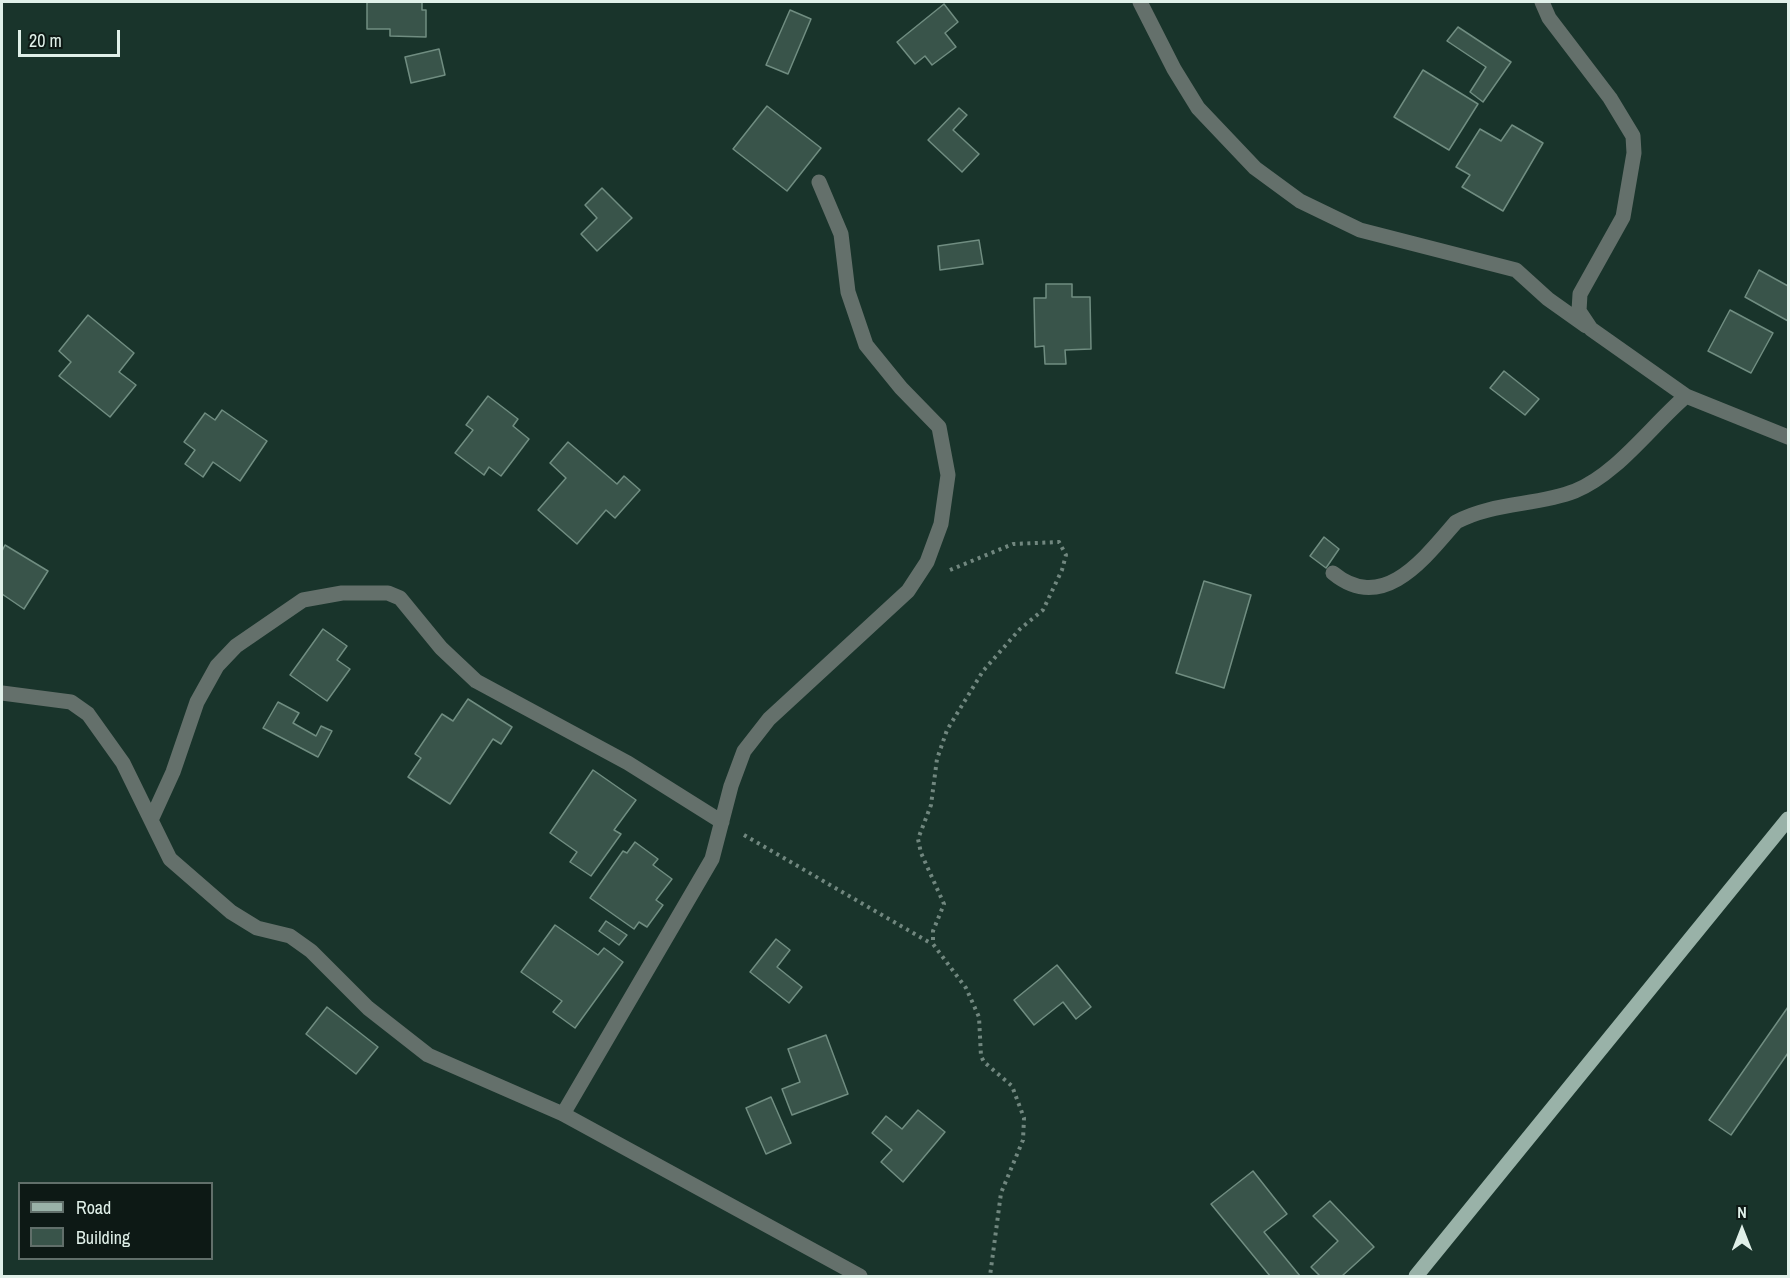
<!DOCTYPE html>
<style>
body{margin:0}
#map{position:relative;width:1790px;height:1278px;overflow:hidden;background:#19342b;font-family:"Archivo Narrow",sans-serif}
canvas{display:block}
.frame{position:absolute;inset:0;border:3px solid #e0f0e9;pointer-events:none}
.legend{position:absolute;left:18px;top:1182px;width:195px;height:78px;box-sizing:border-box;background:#0d1915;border:2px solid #616f6a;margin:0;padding:8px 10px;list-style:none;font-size:18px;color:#e0f0e9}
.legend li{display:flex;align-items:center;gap:12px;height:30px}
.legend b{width:30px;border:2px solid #616f6a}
.north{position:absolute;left:1712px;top:1200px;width:60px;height:60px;-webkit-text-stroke:4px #0d1915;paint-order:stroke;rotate:0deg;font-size:16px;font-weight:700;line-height:24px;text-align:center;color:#e0f0e9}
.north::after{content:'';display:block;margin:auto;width:21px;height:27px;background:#e0f0e9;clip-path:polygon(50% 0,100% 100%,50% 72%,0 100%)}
.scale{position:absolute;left:18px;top:30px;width:102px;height:27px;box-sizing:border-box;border:3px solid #e0f0e9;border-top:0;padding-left:8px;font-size:18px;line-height:21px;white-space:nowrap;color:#e0f0e9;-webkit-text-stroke:4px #0d1915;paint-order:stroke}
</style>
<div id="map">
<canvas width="1790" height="1278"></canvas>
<div class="frame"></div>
<ul class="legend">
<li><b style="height:8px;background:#99b2a8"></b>Road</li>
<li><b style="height:16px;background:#39544a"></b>Building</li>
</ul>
<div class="north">N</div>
<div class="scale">20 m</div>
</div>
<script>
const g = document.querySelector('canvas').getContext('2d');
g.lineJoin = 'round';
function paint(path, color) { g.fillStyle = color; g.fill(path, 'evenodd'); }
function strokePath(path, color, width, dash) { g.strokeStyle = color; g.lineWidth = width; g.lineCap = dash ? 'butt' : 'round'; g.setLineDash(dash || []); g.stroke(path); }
const building = new Path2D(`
 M367,2H422V10H426V37L390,36V29H367Z
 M944,4L958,22L945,33L956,47L932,65L925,56L915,64L897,42Z
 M790,10L811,19L788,74L766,65Z
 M1458,27L1511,62L1483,102L1470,92L1486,67L1447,41Z
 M439,49L445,75L411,83L405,57Z
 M1423,70L1478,104L1449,150L1394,117Z
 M767,106L821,148L787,191L733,149Z
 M959,108L967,115L953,130L979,154L962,172L928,140Z
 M1512,125L1543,143L1503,211L1462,187L1470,175L1456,167L1480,129L1501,141Z
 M602,188L632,218L597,251L581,234L597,218L585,205Z
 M979,240L983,264L940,270L938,246Z
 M1759,270L1788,286V321L1745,297Z
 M1046,284H1072V297H1090L1091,349L1065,350L1066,364H1045L1044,346L1035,347L1034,298H1046Z
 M1730,310L1773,333L1751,373L1708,351Z
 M88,315L134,353L119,372L136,385L110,417L59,376L71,362L59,351Z
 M1504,371L1539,399L1525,415L1490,388Z
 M488,396L518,419L513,426L529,439L501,476L489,467L484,475L455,453L473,430L466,425Z
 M222,410L267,441L240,481L213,462L203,477L185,464L195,450L184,442L205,413L215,420Z
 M568,442L617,484L624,476L640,490L615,518L606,510L577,544L538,510L566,478L550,463Z
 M1324,537L1339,549L1326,568L1310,556Z
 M5,545L48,571L24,609L2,594V551Z
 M1204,581L1251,595L1224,688L1176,673Z
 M323,629L347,646L337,660L350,669L327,701L290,675Z
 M468,699L512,727L501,744L493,739L450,804L408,777L421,758L415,754L442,714L453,721Z
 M278,702L299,713L293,723L316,736L321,726L332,731L318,757L263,728Z
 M593,770L636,800L614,830L621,834L591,876L570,862L577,852L550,833Z
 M635,842L658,859L653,865L672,879L656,900L663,905L647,927L639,922L634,929L590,898L623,851L627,853Z
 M606,921L627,935L619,945L599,931Z
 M555,925L598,955L604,948L623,962L575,1028L553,1012L562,1001L521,972Z
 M776,939L790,950L777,967L802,987L789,1003L750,972Z
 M1057,965L1091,1007L1076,1019L1063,1002L1034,1025L1014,1000Z
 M327,1007L378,1047L356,1074L306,1034Z
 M1788,1007V1053L1731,1135L1709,1120Z
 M826,1035L848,1094L792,1115L782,1089L800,1082L788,1049Z
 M771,1097L791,1143L766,1154L746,1108Z
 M918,1110L945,1132L903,1182L881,1162L892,1150L872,1133L886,1116L902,1129Z
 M1253,1171L1287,1214L1264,1232L1300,1276H1270L1211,1204Z
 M1330,1201L1374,1247L1342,1276H1320L1311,1267L1338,1241L1313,1216Z`);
const path = new Path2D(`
 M950,570L1013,544L1059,542L1066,555L1062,570L1043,610L1020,629L983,671L947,730L937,759L931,805L918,839L921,853L944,904L933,931V944L966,988L979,1017L981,1056L984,1062L1012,1086L1024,1118L1023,1140L1001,1193L990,1276
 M744,835L932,944`);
const minor = new Path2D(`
 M1140,2L1174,69L1198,108L1255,168L1300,201L1360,230L1516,270L1548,299L1586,326
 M1542,2L1549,18L1610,98L1633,136L1634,153L1623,217L1580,294L1579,311L1591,329L1686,396L1788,437
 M1333,573C1383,614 1424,559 1456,522C1493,502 1536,506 1575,491C1617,474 1651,426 1686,396
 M2,693L71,702L88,714L123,763L170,859L231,912L257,928L290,936L311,951L368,1008L428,1055L563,1114L860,1276
 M152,818L173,772L197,702L217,666L236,646L303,600L342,593H388L400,598L441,648L476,681L628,763L722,822
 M563,1114L712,859L731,786L744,751L769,719L908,591L927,562L941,524L948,475L939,427L901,388L866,345L848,292L841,234L819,182`);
const major = new Path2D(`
 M1416,1276L1788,819`);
paint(building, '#39544a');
strokePath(building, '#708d81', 1.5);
strokePath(path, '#71877f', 4, [3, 4.5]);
strokePath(minor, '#64706b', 15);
strokePath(major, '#99b2a8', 15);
</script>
